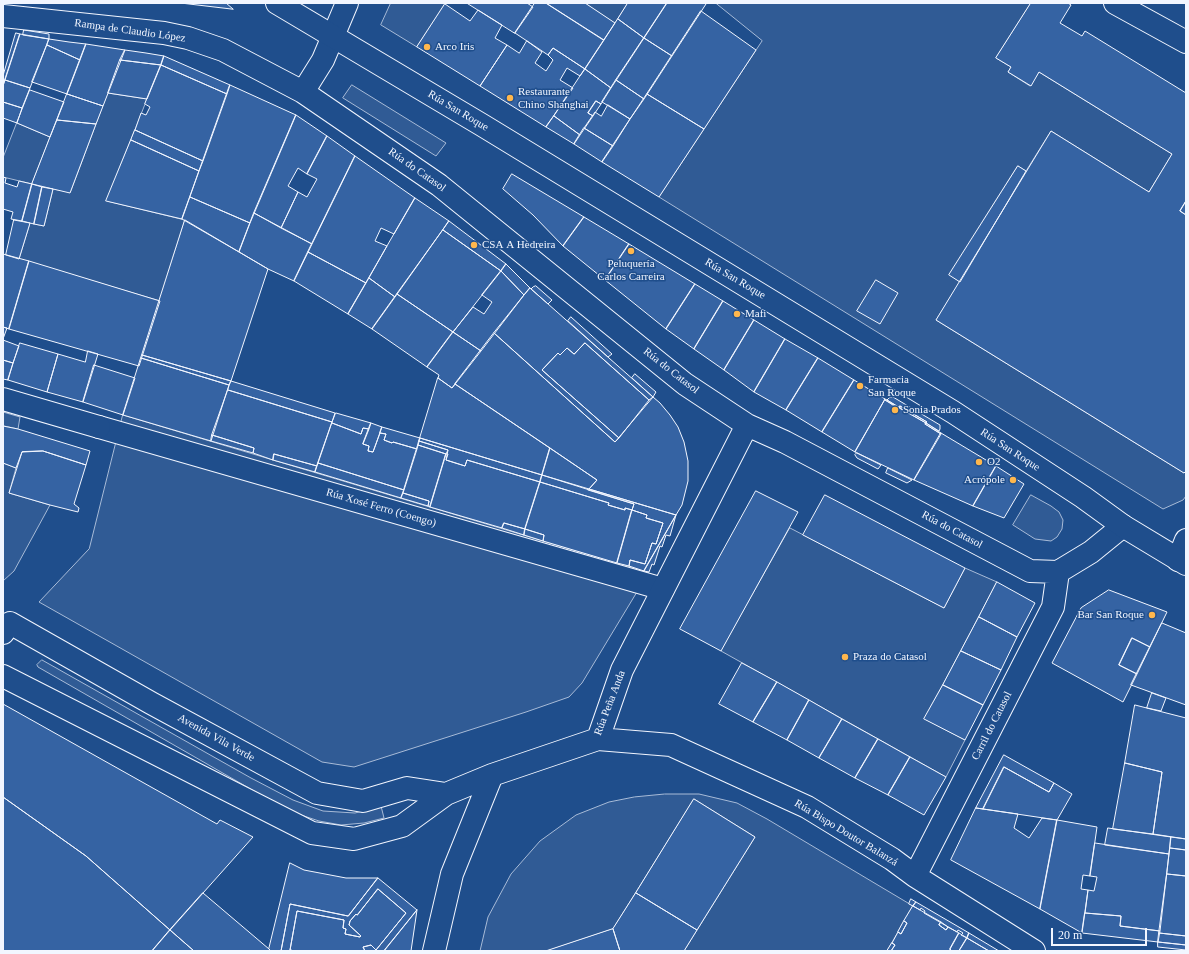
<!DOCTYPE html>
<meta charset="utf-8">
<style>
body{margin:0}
#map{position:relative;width:1189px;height:954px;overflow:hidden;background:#1f4e8c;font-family:"Times New Roman",serif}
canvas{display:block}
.frame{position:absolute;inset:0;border:4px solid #f2f6ff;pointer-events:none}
.scale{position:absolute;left:1051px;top:928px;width:96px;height:18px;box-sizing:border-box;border:2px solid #f2f6ff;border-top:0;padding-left:5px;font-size:12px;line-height:14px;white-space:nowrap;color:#f2f6ff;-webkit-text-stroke:3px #1f4e8c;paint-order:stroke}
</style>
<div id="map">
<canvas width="1189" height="954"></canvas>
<div class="frame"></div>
<div class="scale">20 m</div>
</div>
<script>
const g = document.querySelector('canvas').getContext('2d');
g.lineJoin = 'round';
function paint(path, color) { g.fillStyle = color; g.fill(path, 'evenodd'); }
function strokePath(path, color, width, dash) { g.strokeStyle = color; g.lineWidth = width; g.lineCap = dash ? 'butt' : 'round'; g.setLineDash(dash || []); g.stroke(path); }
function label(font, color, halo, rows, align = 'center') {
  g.font = font + ' "Times New Roman",serif'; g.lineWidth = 3; g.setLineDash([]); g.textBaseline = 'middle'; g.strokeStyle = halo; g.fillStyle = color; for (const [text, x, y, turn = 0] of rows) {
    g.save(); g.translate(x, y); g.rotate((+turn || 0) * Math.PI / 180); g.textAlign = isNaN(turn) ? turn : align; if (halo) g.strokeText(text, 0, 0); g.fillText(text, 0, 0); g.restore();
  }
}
const built = new Path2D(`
 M391,3H446L417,47L381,25Z
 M585,3H628L615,23Z
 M716,3H1031L996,58L1011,67L1008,72L1030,86L1039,72L1172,154L1149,192L1051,131L1026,171L1018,166L950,275L960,282L936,320L1184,473L1186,471V496L1183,500L1163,509L659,197L762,41Z
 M352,85L446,143L436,156L343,98Z
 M108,93L147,99L107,201L185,220L160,301L19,259L30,223L44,226L53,189L70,192Z
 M17,123L50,137L32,184L3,177V158Z
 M3,412L20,417L18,429L4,426L3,427Z
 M123,415L543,541L649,572L582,683L569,697L526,712L354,767L322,762L39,602L89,549Z
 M3,463L16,468L9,493L50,505L14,571L3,581Z
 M1031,495L1051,506L1059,512L1063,520L1062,529L1057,537L1051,541L1035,539L1013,525Z
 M790,528L944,608L965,568L997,582L925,719L965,740L946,777L721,651Z
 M42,660L251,778L293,800L323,811L355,813L381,806L384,818L364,823L341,825L319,821L295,813L268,799L38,667L37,665Z
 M665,794H699L737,803L767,819L913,906L887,951H684L755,837L694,799L613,929L547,951H480L488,917L511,874L540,841L576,815L609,802L634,797Z`);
const building = new Path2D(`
 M181,3H226L233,9Z
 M467,3H527L533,7L515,33Z
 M535,3H546L604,40L585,69L553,48L548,55L515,33Z
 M546,3H585L615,23L604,40Z
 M628,3H667L644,38L618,19Z
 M667,3H704L706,4L672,56L644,38Z
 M1031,3H1068L1071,5L1060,23L1082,36L1085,31L1186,93V201L1180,211L1186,215V471L1184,473L936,320L1051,131L1149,192L1172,154L1039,72L1031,86L1008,72L1011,67L996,58Z
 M445,4L470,21L478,10L502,25L495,38L507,45L480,86L417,47Z
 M701,11L756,50L704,129L647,94Z
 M618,19L644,38L611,88L585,69Z
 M24,30L49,34V39L23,35Z
 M16,33L20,34L3,86V76Z
 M20,34L49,39L30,88L5,80Z
 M644,38L672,56L644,99L616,80Z
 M49,39L69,42L86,44L80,60L47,45Z
 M527,41L542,52L535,63L546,71L553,60L548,55L553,48L585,69L580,76L567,68L560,80L573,88L546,127L480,86L507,45L519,53Z
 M86,44L125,50L103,106L67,94Z
 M47,45L80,60L67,94L32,82Z
 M125,50L146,53L164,56L161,65L120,60Z
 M164,56L230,85L227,94L161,65Z
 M120,60L161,65L147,99L108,93Z
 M161,65L227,94L203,161L135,130L141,113L146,115L150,107L145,104Z
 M585,69L611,88L601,104L596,101L588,113L593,116L580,135L554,116Z
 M5,80L30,88L22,108L3,102V86Z
 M616,80L644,99L630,119L602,102Z
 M230,85L296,115L250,223L190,197Z
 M30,90L64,102L50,137L17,123Z
 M67,94L103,106L96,124L57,120Z
 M647,94L704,129L659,197L602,162Z
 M596,101L601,104L593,116L588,113Z
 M3,102L22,108L17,123L3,118Z
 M608,105L630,119L613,146L584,128L595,112L601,116Z
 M296,115L327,136L307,174L298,168L288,186L298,192L281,228L254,213Z
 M554,116L580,135L574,144L546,127Z
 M57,120L96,124L70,193L32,184Z
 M584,128L613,146L602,162L574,144Z
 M135,130L203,161L199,171L131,140Z
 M327,136L355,156L312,244L281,228L298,192L307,197L317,179L307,174Z
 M131,140L199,171L182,219L106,201Z
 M355,156L415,198L394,234L381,228L375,241L387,246L366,283L308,252Z
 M1018,166L1026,171L960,282L949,275Z
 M512,174L584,217L563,246L533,215L503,189Z
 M3,177L6,178L5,183L17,187L19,181L32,184L22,221L11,219L13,212L3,209Z
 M32,184L42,187L34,224L22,221Z
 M42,187L53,189L44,226L34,224Z
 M190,197L250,223L239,252L182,219Z
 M415,198L449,221L395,297L369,278Z
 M1186,201V215L1180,211Z
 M254,213L312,244L294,281L268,269L239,252Z
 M584,217L629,244L605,280L563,246Z
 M14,220L30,223L19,259L6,255Z
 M185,220L268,269L231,381L142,355Z
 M449,221L506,264L501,271L443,230Z
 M443,230L501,271L453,332L397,294Z
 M629,244L695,284L666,329L605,280Z
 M308,252L366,283L348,314L294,281Z
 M3,254L29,261L9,329L3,327Z
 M29,261L160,301L139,366L9,329Z
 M506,264L530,288L524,295L501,271Z
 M501,271L524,295L481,351L453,332L473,307L484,314L492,302L482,295Z
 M369,278L395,297L372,329L348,314Z
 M876,280L898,293L880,324L857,311Z
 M695,284L723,301L694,349L666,329Z
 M536,286L552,300L548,304L531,289L533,287Z
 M530,288L653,397L649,400L585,343L574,354L567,348L560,355L558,353L542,370L619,438L615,442L494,333Z
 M397,294L453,332L427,367L372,329Z
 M723,301L754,320L724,370L694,349Z
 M571,317L612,354L608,357L568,321Z
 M754,320L785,339L754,392L724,370Z
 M3,327L7,328L3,339Z
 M453,332L481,351L452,388L438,378L439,375L427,367Z
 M494,333L615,442L653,397L660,403L670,415L678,427L684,442L688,461V481L682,505L676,515L589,489L597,480L455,384Z
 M785,339L818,358L786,410L754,392Z
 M3,340L19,346L13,363L3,360Z
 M20,343L58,354L47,392L8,380Z
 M585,343L649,400L619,438L542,370L558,353L560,355L567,348L574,354Z
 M88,351L98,354L83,402L47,392L58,354L85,362Z
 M142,355L231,381L229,385L141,358Z
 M141,358L229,385L211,441L123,415Z
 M818,358L854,380L822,432L786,410Z
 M3,360L13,363L8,380L3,379Z
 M94,365L135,378L123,415L83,402Z
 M635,374L656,392L653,397L632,378Z
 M438,378L452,388L455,384L550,448L542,475L420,438Z
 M854,380L885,399L855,452L822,432Z
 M231,381L335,413L332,422L228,390Z
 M228,390L332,422L317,466L274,454L273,460L253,453L254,448L212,435Z
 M893,397L940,425V429L939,431L926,423L927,422L900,406V408L887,400L889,398Z
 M885,399L887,400L900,408L899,409L885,400Z
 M885,400L926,423L925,424L941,434L914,480L855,452Z
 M900,406L927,422L926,423L900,408Z
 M336,413L371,423L369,429L363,428L361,434L332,423Z
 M332,423L361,434L363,428L369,429L363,444L369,446L368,451L373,452L380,433L386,434L384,440L392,443L393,442L417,449L404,490L318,463Z
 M371,423L382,427L373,452L368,451L369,446L363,444Z
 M926,423L941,433V434L925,424Z
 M3,426L18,429L90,451L86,465L43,451L22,452L16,468L3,463Z
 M382,427L420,438L417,449L393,442L392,443L384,440L386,434L380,433Z
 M941,433L996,466L973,506L914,480Z
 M212,435L254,448L253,453L211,441Z
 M420,438L542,475L540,482L467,460L465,466L446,460L448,450L419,441Z
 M419,441L448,450L446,454L418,445Z
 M418,445L446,454L430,507L428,506L429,501L403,493Z
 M550,448L597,480L589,489L542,475Z
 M43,451L86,465L74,504L79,508L78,512L50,505L9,493L22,452Z
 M857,453L881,465L878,469L857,458L855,455Z
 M274,454L317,466L315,472L273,460Z
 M446,454H448L446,460L465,466L467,460L540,482L525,529L504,523L502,528L430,507Z
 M318,463L404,490L401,498L315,472Z
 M996,466L1024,484L1004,518L973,506Z
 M888,468L912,480L907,483L886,473Z
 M542,475L634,504L632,510L625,508V510L608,505L609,503L540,482Z
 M540,482L609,503L608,505L625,510V508L632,510L617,563L543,541L544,535L525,529Z
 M589,489L676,515L644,571L629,566L630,560L645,564L652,543L656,544L663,523L646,518L647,515L632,510L634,504L588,490Z
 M756,491L798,512L721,651L680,629Z
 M403,493L429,501L428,506L401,498Z
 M825,495L965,568L944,608L803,535Z
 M632,510L647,515L646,518L663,523L656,544L652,543L645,564L630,560L629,566L617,563Z
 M676,515L670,536L666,535L662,547L660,546L654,565L652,564L649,572L644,571Z
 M504,523L525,529L524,535L502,528Z
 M525,529L544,535L543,541L524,535Z
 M997,582L1035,603L1017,637L979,617Z
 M1109,590L1167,612L1150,647L1132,638L1119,665L1137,674L1123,702L1052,663L1081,608Z
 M979,617L1017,637L1001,670L961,651Z
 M1162,623L1186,633V705L1131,685Z
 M1132,638L1150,647L1137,674L1119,665Z
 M961,651L1001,670L983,705L943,685Z
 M742,663L777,682L753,722L719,704Z
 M777,682L809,700L787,740L753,722Z
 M943,685L983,705L965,740L924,719Z
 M1152,693L1166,698L1161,711L1147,708Z
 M809,700L842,719L819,758L787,740Z
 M3,704L217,824L220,820L253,837L170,930L86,856L3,797Z
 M1135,705L1186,718V839L1153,834L1162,772L1125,763Z
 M842,719L878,739L855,778L819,758Z
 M878,739L910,757L888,795L855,778Z
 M1004,755L1054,783L1049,792L1004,767L983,809L976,808Z
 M910,757L946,777L924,815L888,795Z
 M1125,763L1162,772L1153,834L1113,829Z
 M1004,767L1049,792L1054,783L1072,794L1057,820L983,809Z
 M3,797L86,856L170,930L152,951H3Z
 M694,799L755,837L697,930L636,893Z
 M976,808L1018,814L1014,828L1029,838L1042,818L1057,820L1040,909L951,860Z
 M1057,820L1097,827L1090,876L1083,875L1081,889L1088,890L1082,933L1040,909Z
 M1108,828L1171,837L1169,854L1105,845Z
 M1171,837L1186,839V850L1170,848Z
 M1095,843L1169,854L1160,931L1120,926L1121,916L1085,913L1088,890L1094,891L1097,877L1090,876Z
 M1170,848L1186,850V876L1167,874Z
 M290,863L304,870L346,878H378L348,916L290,904L281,951H271L269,949Z
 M1167,874L1186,876V936L1159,933Z
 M378,878L417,910L384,951H365L363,947L371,945L376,950L406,913L378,889L357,915L356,914L350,921L349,925L361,936L360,937L345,934L346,929L343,928L344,920L297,911L290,950L295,951H281L290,904L348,916Z
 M378,889L406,913L376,950L371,945L363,947L365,951H295L290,950L297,911L344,920L343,928L346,929L345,934L360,937L361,936L349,925L350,921L356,914L357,915Z
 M203,893L269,949L271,951H194L170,930Z
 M636,893L697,930L684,951H620L613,929Z
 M911,899L916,902L913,906L909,904Z
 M916,902L969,933L967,938L961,935L963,933L958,930L957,932L924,913L925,911L921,908L920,910L913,906Z
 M913,906L941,922L939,925L946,930L948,927L959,933L949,951H891L895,945L892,943L898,932L901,934L907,923L904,921Z
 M417,910L411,951H384Z
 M1085,913L1121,916L1120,926L1160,931L1158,942L1082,933Z
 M904,921L907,923L901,934L898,932Z
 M941,922L948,927L946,930L939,925Z
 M613,929L620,951H546Z
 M170,930L194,951H152Z
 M959,933L967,938L959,951H952L950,949Z
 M969,933L999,951H989L967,938Z
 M1159,933L1186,936V945L1158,942Z
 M967,938L989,951H959Z
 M1158,942L1186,945V950L1158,947Z
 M892,943L895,945L891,951H887Z`);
const pedestrian = new Path2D(`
 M99,427L663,589`);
const minor = new Path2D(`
 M1115,3L1186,42
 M3,16L164,33L188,38L223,50L303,92L439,185L685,384L747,425L785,442L1030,571L1058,572L1091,552L1123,526
 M303,92L323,60L347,3
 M3,399L99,427
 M1178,560L1186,540
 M3,633L10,623L151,703L317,793L363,801L407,788L446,794
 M3,676L312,833L354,839L402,826L446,794L492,775L598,739L671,745L807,807L892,859L915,876L1034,951
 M598,739L622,670L747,425
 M915,876L1053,607L1058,572
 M434,951L452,874L492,775`);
const tertiary = new Path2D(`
 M277,3L482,125L953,412L1083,497L1123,526L1186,564`);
const markers = [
 [427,47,4,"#ffb74d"],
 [510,98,4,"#ffb74d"],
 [474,245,4,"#ffb74d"],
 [631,251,4,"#ffb74d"],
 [737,314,4,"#ffb74d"],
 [860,386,4,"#ffb74d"],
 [895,410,4,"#ffb74d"],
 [979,462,4,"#ffb74d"],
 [1013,480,4,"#ffb74d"],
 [1152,615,4,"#ffb74d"],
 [845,657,4,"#ffb74d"]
];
const streetNames = [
 ["Rampa de Claudio López",130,31,8],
 ["Rúa San Roque",458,111,31],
 ["Rúa do Catasol",417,170,35],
 ["Rúa San Roque",735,279,31],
 ["Rúa do Catasol",671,371,38],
 ["Rúa San Roque",1010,450,33],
 ["Rúa Xosé Ferro (Coengo)",381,508,16],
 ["Rúa do Catasol",952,530,28],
 ["Rúa Peña Anda",610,703,-69],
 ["Carril do Catasol",992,726,-63],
 ["Avenida Vila Verde",216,738,29],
 ["Rúa Bispo Doutor Balanzá",846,833,31]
];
const poiNames = [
 ["Arco Iris",435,47],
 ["Restaurante",518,92],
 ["Chino Shanghai",518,105],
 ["CSA A Hedreira",482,245],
 ["Peluquería",631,264,"center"],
 ["Carlos Carreira",631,277,"center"],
 ["Mafi",745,314],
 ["Farmacia",868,380],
 ["San Roque",868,393],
 ["Sonia Prados",903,410],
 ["O2",987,462],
 ["Acrópole",1005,480,"right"],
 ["Bar San Roque",1144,615,"right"],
 ["Praza do Catasol",853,657]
];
paint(built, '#305b95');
strokePath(built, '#a8bbd7', 1);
paint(building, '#3563a3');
strokePath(building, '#f2f6ff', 1);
strokePath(pedestrian, '#f2f6ff', 24);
strokePath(minor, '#f2f6ff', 24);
strokePath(tertiary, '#f2f6ff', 24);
strokePath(pedestrian, '#1f4e8c', 22);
strokePath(minor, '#1f4e8c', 22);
strokePath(tertiary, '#1f4e8c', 22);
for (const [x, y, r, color] of markers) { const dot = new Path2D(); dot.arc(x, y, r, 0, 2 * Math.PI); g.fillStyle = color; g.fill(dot); strokePath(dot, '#1f4e8c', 1.5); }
label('11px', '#f2f6ff', '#1f4e8c', streetNames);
label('11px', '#f2f6ff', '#1f4e8c', poiNames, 'left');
</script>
